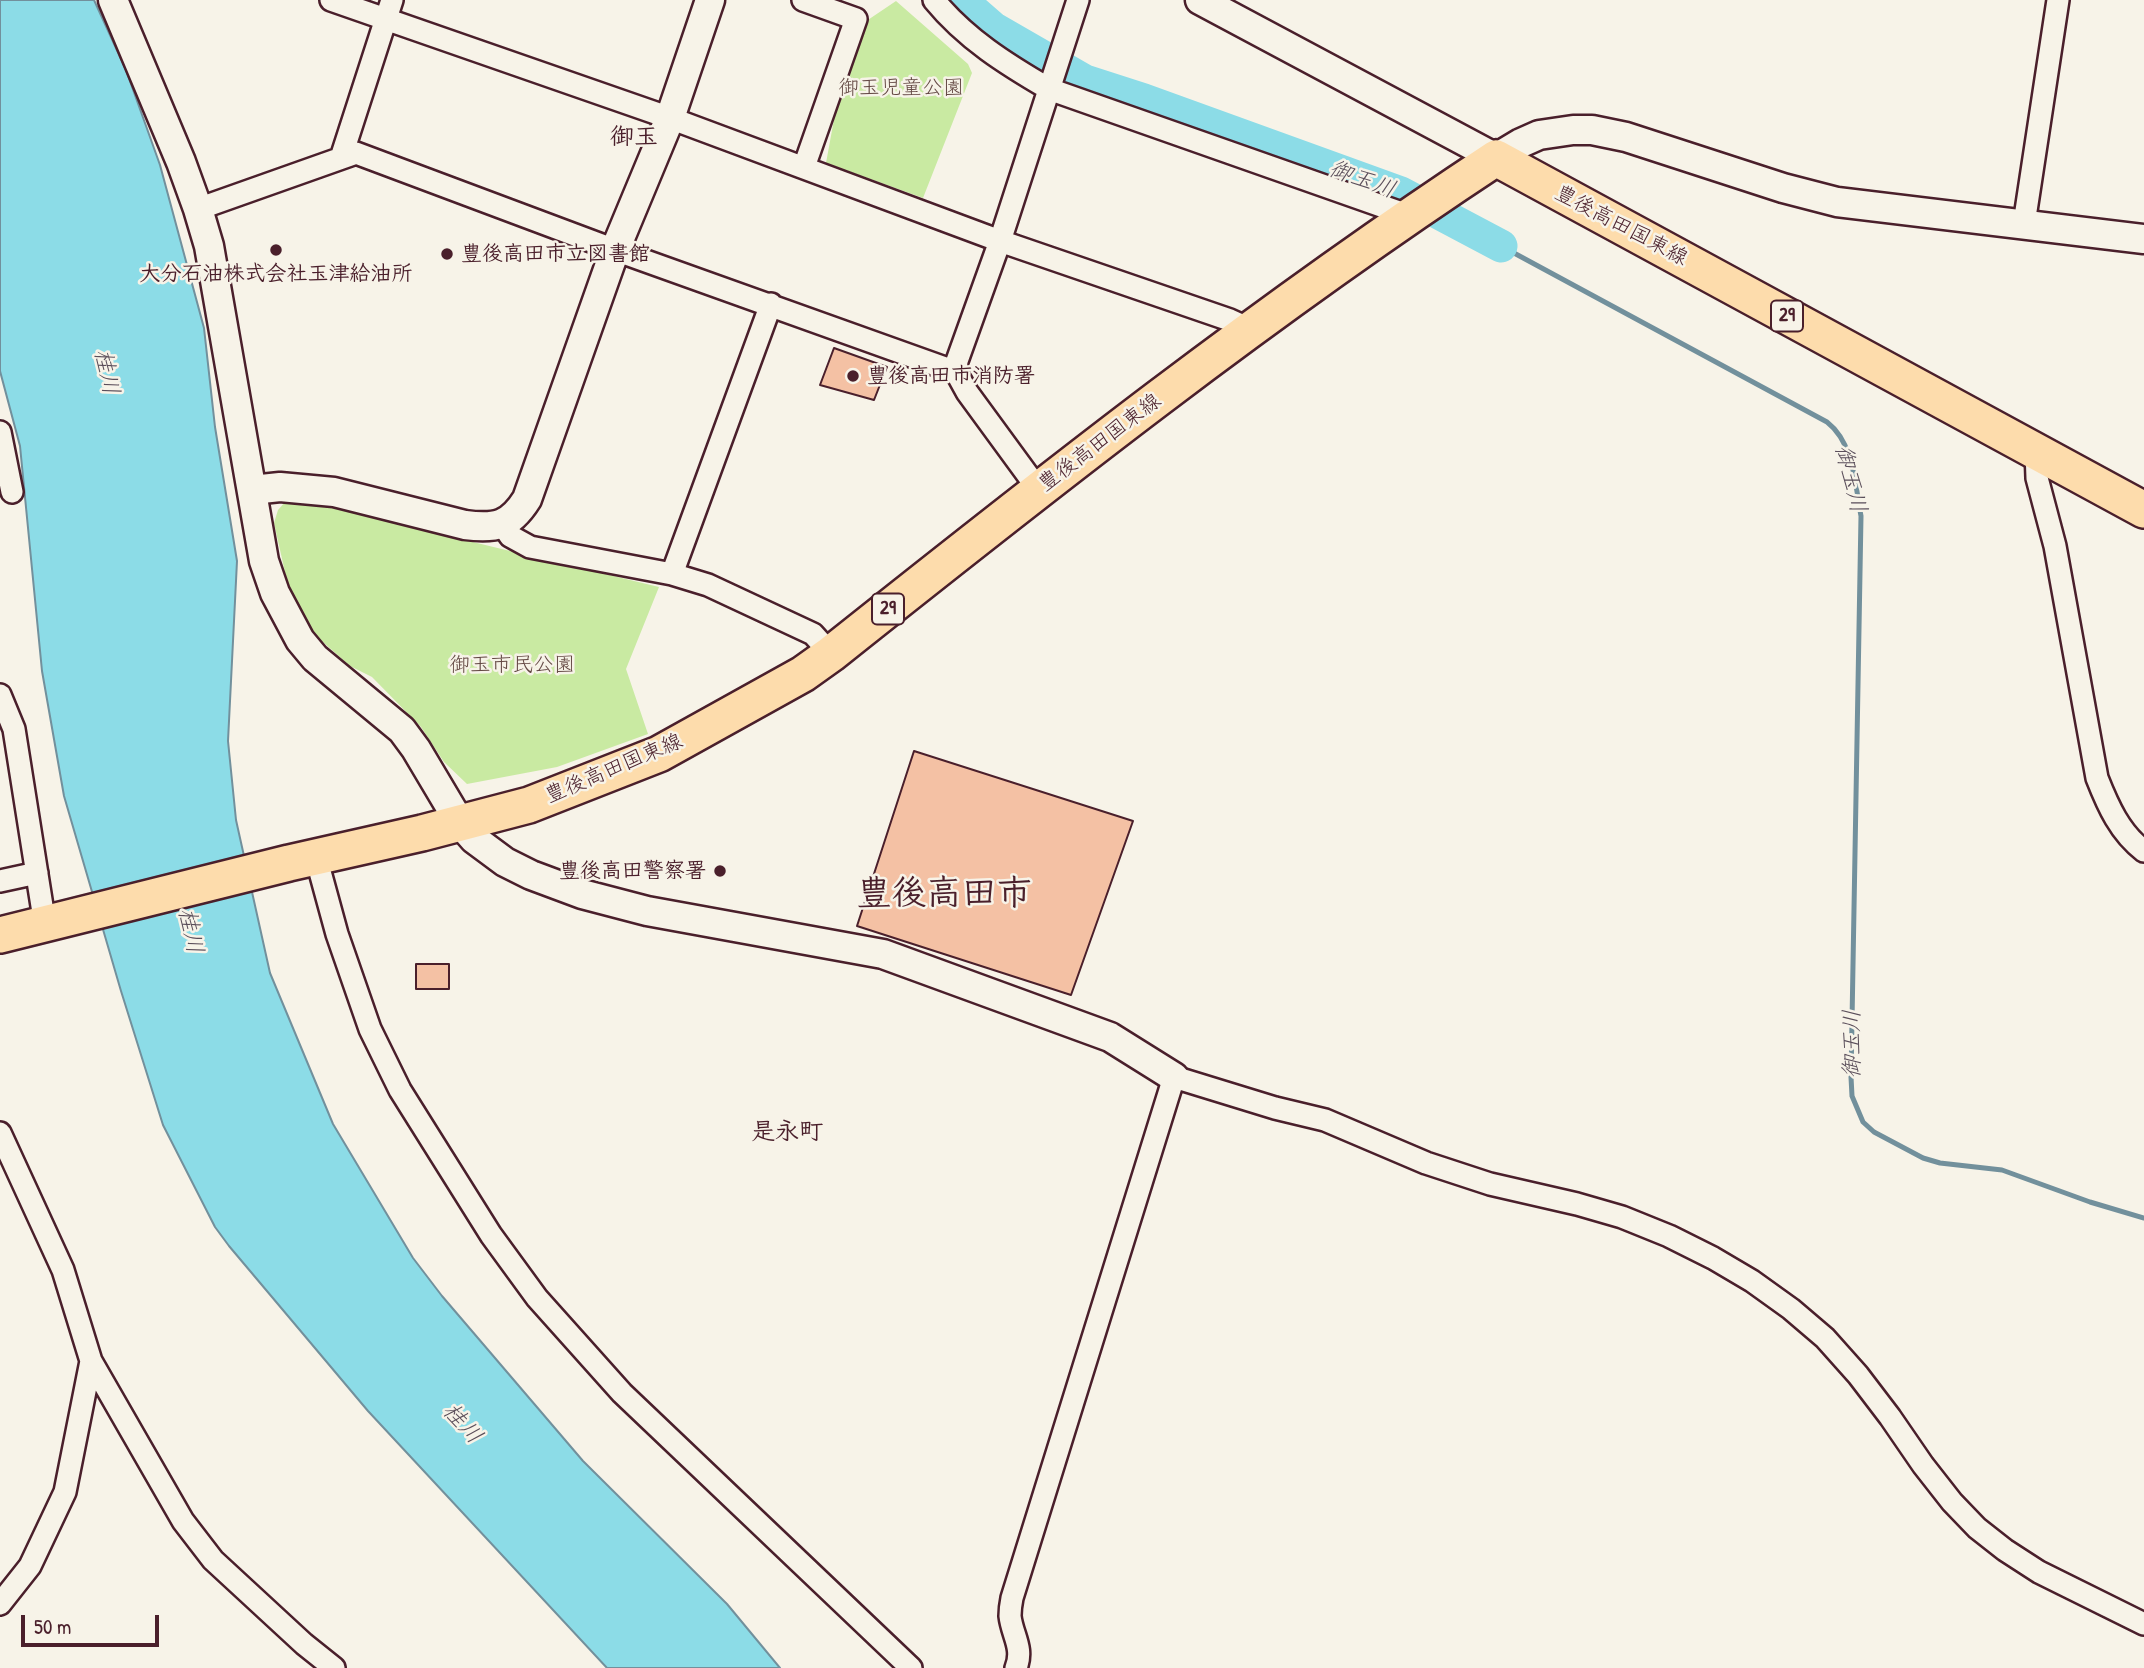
<!DOCTYPE html>
<meta charset="utf-8">
<style>
body{margin:0}
#map{position:relative;width:2144px;height:1668px;overflow:hidden;background:#f7f3e8;font-family:"Patrick Hand",sans-serif}
canvas{display:block}
.scale{position:absolute;left:21px;top:1615px;width:138px;height:32px;box-sizing:border-box;border:4px solid #4a1f2b;border-top:0;padding-left:9px;font-size:21px;line-height:24px;white-space:nowrap;color:#4a1f2b;-webkit-text-stroke:5px #f7f3e8;paint-order:stroke}
</style>
<div id="map">
<canvas width="2144" height="1668"></canvas>
<div class="scale">50 m</div>
</div>
<script>
const g = document.querySelector('canvas').getContext('2d');
g.lineJoin = 'round';
function paint(path, color) { g.fillStyle = color; g.fill(path, 'evenodd'); }
function strokePath(path, color, width, dash) { g.strokeStyle = color; g.lineWidth = width; g.lineCap = dash ? 'butt' : 'round'; g.setLineDash(dash || []); g.stroke(path); }
function label(font, color, halo, rows, align = 'center') {
  g.font = font + ' "Patrick Hand","Klee One",sans-serif'; g.lineWidth = 5; g.setLineDash([]); g.textBaseline = 'middle'; g.strokeStyle = halo; g.fillStyle = color; for (const [text, x, y, turn = 0] of rows) {
    g.save(); g.translate(x, y); g.rotate((+turn || 0) * Math.PI / 180); g.textAlign = isNaN(turn) ? turn : align; if (halo) g.strokeText(text, 0, 0); g.fillText(text, 0, 0); g.restore();
  }
}
const green = new Path2D(`
 M896,1L968,64L972,73L923,198L826,163L850,32Z
 M295,499L659,587L626,669L648,734L557,767L467,784L444,762L421,727L372,677L350,666L307,628L287,581L274,523L278,510L285,502Z`);
const water = new Path2D(`
 M0,0H94L126,70L160,165L204,328L215,427L237,561L228,741L236,820L270,973L333,1124L413,1258L442,1296L583,1461L727,1604L780,1668H607L368,1411L229,1246L215,1227L163,1125L121,991L64,796L42,671L20,446L0,371Z`);
const stream = new Path2D(`
 M1501,246L1827,422C1854,443 1855,484 1861,516L1851,1077L1852,1096L1863,1122L1874,1132L1923,1158L1940,1163L2002,1170L2090,1202L2144,1218`);
const river = new Path2D(`
 M961,0L993,28L1085,81L1144,100L1401,193L1501,246`);
const building = new Path2D(`
 M834,348L887,367L874,400L820,385Z
 M914,751L1133,821L1071,995L857,926Z
 M416,964H449V989H416Z`);
const minor = new Path2D(`
 M331,0L670,118L1000,241L1230,320L1252,330
 M803,0L856,19L804,167
 M934,0C966,39 1006,64 1049,89L1410,216
 M341,158L392,0
 M198,209L356,153L615,250L956,372
 M2024,224L2058,0
 M0,432L12,492
 M2036,451L2037,478L2055,546L2097,778C2108,806 2120,833 2144,851
 M1038,489L967,392L956,372L957,361L1000,241L1078,0
 M502,524L510,536L530,547L672,574L708,585L813,634L831,654
 M672,574L771,304
 M0,695L14,729L45,925
 M316,857L337,934L370,1029L400,1090L491,1235L537,1298L622,1393L911,1668
 M0,881L37,873
 M0,1133L63,1270L91,1361L183,1521L213,1560L304,1644L334,1668
 M0,1604L30,1566L65,1492L91,1361
 M1016,1668C1024,1648 1012,1635 1010,1616C1010,1610 1011,1603 1012,1598L1174,1077L1275,1108L1325,1120L1426,1163L1490,1184L1577,1204L1622,1217L1669,1236L1713,1258L1752,1281L1791,1309L1825,1338L1858,1375L1890,1417L1923,1465L1952,1502L1977,1528L2005,1550L2039,1572L2144,1624`);
const tertiary = new Path2D(`
 M113,0L181,162L198,209L209,246L264,561L275,593L300,640L315,658L402,730L416,749L460,823L474,839L505,862L531,875L582,894L647,911L883,954L1110,1037L1174,1077
 M1200,0L1496,158L1521,143L1539,135L1573,130H1592L1626,137L1783,188L1837,202L2144,239
 M252,490L280,487L334,492L465,525C496,529 510,526 527,499L615,250L670,118L710,0`);
const primary = new Path2D(`
 M0,935L289,863L422,833L529,805L659,754L803,674L831,654C1047,482 1265,310 1496,158L2144,510`);
const markers = [
 [276,250,7,"#4a1f2b"],
 [447,254,7,"#4a1f2b"],
 [853,376,7,"#4a1f2b"],
 [720,871,7,"#4a1f2b"]
];
const shields = [
 [1787,316,32],
 [888,609,32]
];
const shieldNames = [
 ["29",1787,316],
 ["29",888,609]
];
const parkNames = [
 ["御玉児童公園",901,88],
 ["御玉市民公園",512,665]
];
const streetNames = [
 ["豊後高田国東線",1621,226,28],
 ["豊後高田国東線",1100,443,-37],
 ["豊後高田国東線",614,769,-23]
];
const poiNames = [
 ["豊後高田市立図書館",461,254],
 ["大分石油株式会社玉津給油所",276,274,"center"],
 ["豊後高田市消防署",867,376],
 ["豊後高田警察署",706,871,"right"]
];
const waterNames = [
 ["御玉川",1362,180,20],
 ["桂川",106,372,78],
 ["御玉川",1850,479,76],
 ["桂川",190,931,78],
 ["御玉川",1853,1044,-90],
 ["桂川",462,1424,48]
];
const quarterNames = [
 ["御玉",634,138],
 ["是永町",787,1133]
];
const townNames = [
 ["豊後高田市",944,895]
];
paint(green, '#c9eaa2');
paint(water, '#8cdce7');
strokePath(water, '#72909c', 2);
strokePath(stream, '#72909c', 5);
strokePath(river, '#8cdce7', 33);
paint(building, '#f4c1a4');
strokePath(building, '#4a1f2b', 2);
strokePath(minor, '#4a1f2b', 26);
strokePath(tertiary, '#4a1f2b', 33);
strokePath(primary, '#4a1f2b', 40);
strokePath(minor, '#f7f3e8', 21);
strokePath(tertiary, '#f7f3e8', 28);
strokePath(primary, '#fddcac', 35);
for (const [x, y, r, color] of markers) { const dot = new Path2D(); dot.arc(x, y, r, 0, 2 * Math.PI); g.fillStyle = color; g.fill(dot); strokePath(dot, '#f7f3e8', 2.5); }
for (const [x, y, w] of shields) { const box = new Path2D(); box.roundRect(x - w / 2, y - 15.5, w, 31, 5); g.fillStyle = '#f7f3e8'; g.fill(box); strokePath(box, '#4a1f2b', 2); }
label('bold 19px', '#4a1f2b', null, shieldNames);
label('21px', '#634843', '#f7f3e8', parkNames);
label('21px', '#4a1f2b', '#f7f3e8', streetNames);
label('bold 21px', '#4a1f2b', '#f7f3e8', poiNames, 'left');
label('italic 23px', '#5a4e5a', '#f7f3e8', waterNames);
label('bold 24px', '#4a1f2b', '#f7f3e8', quarterNames);
label('bold 35px', '#4a1f2b', '#f7f3e8', townNames);
</script>
